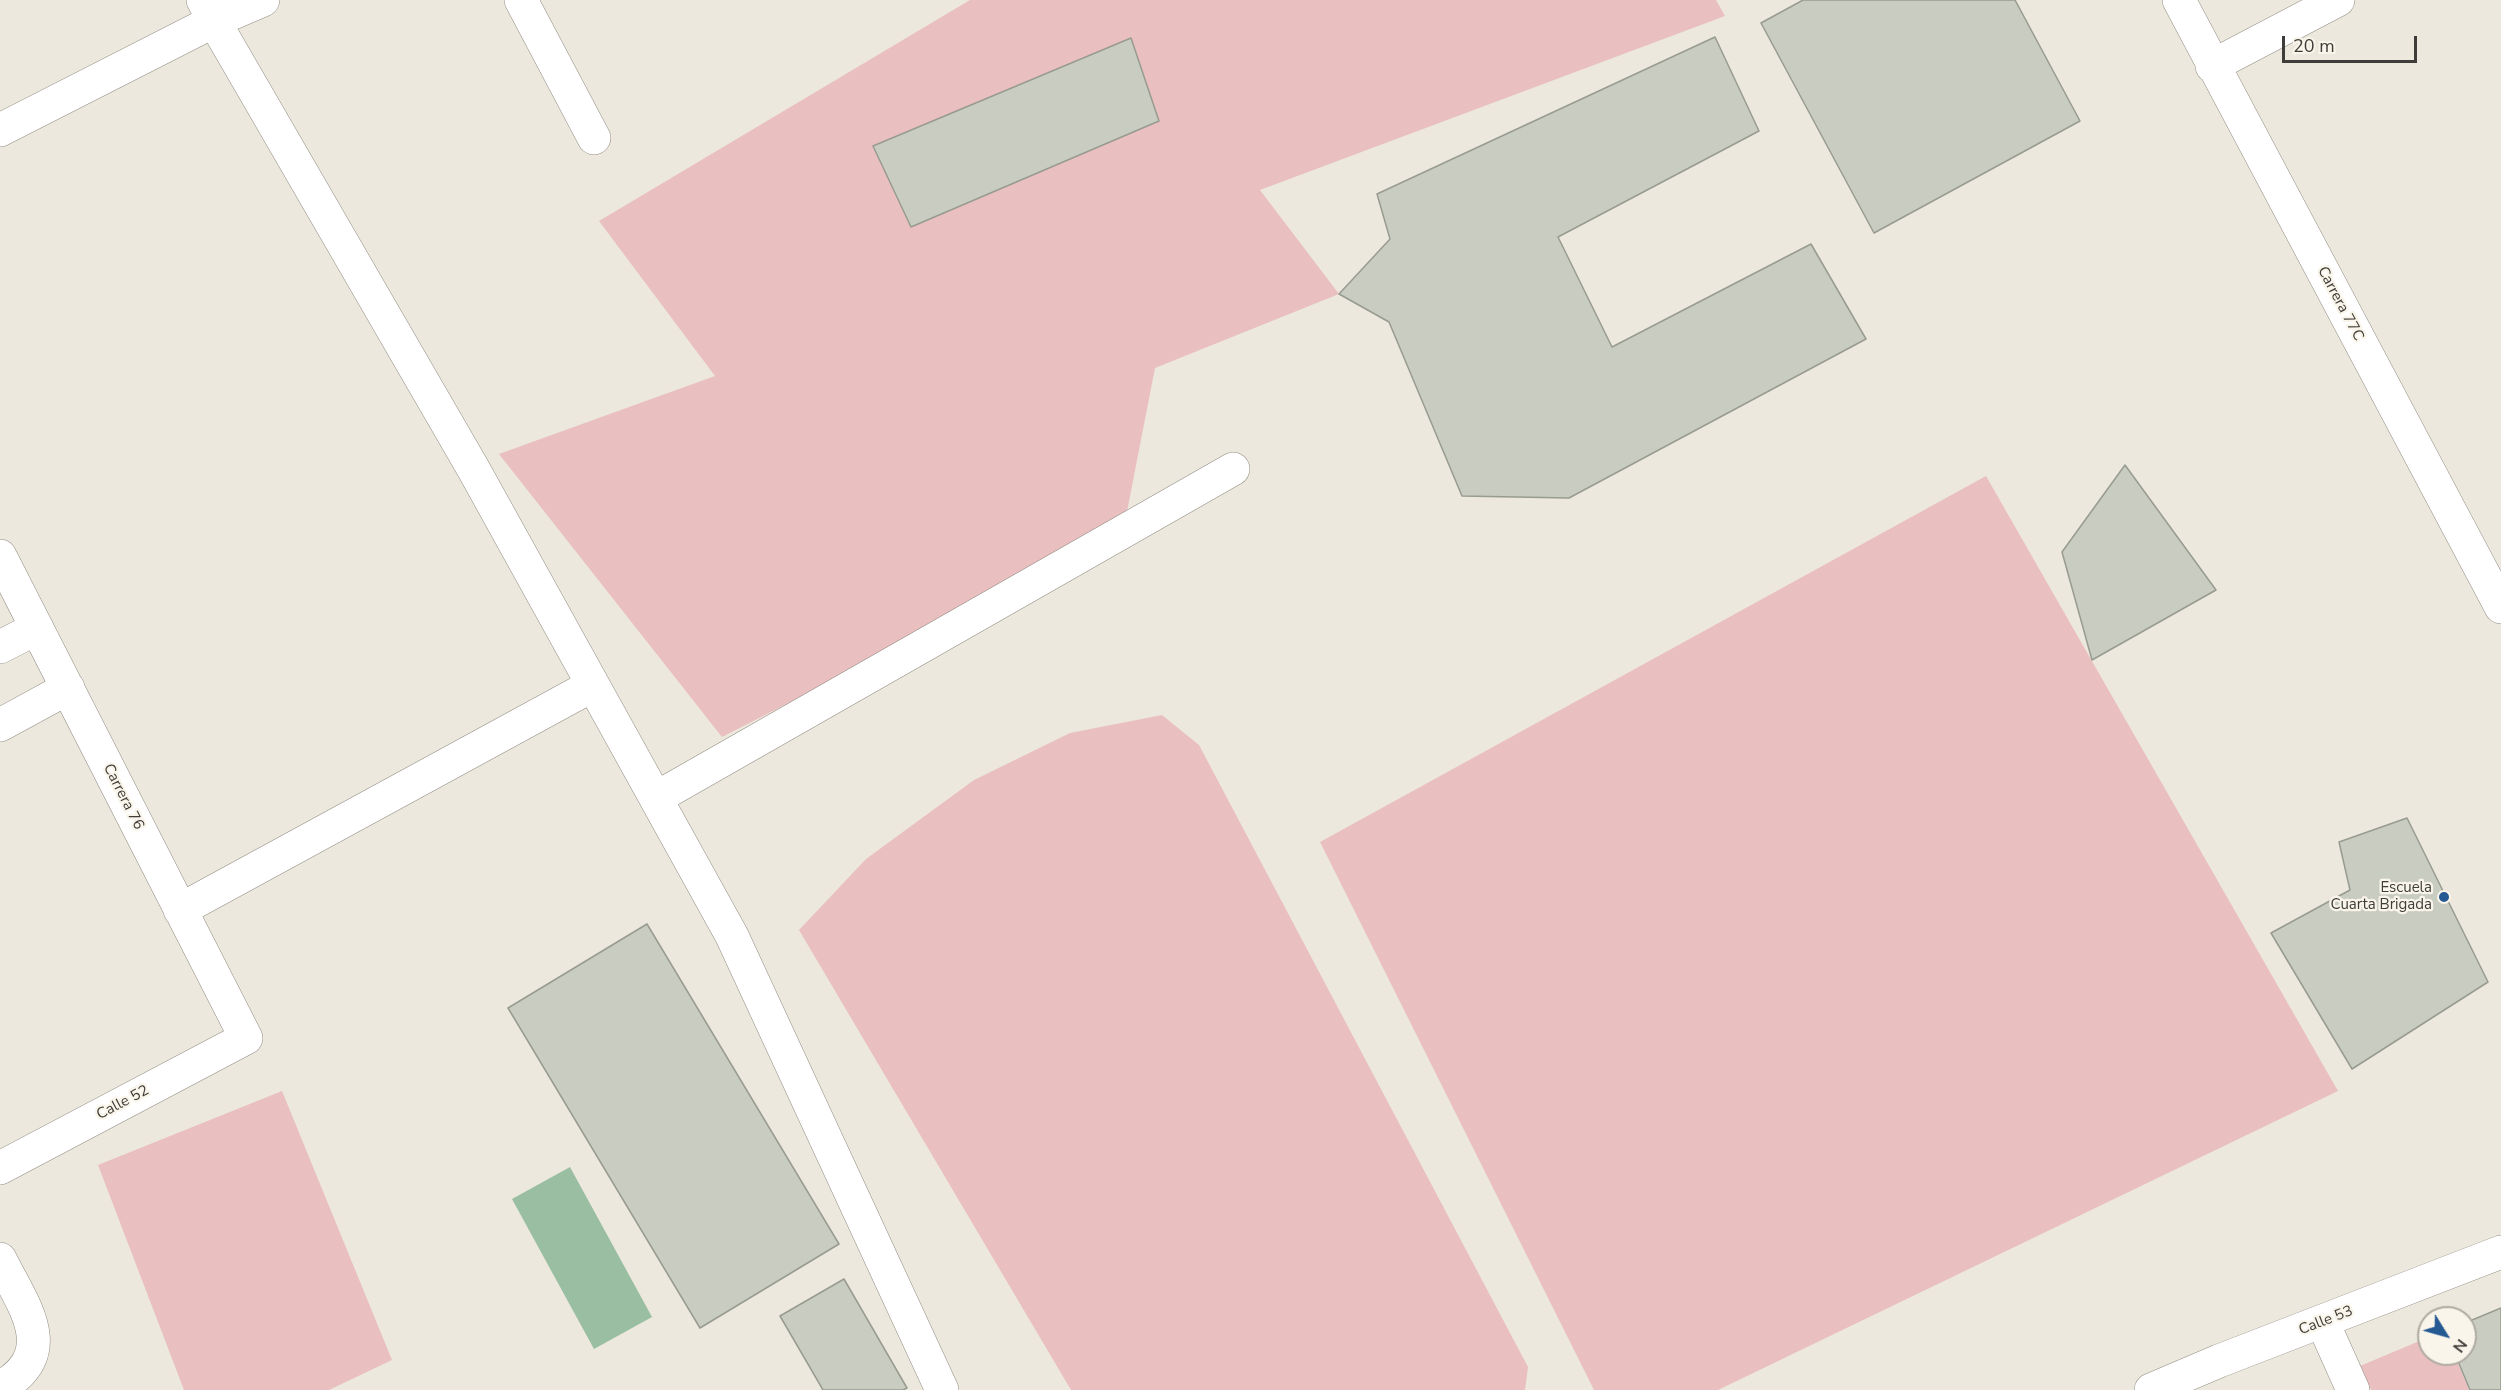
<!DOCTYPE html>
<style>
body{margin:0}
#map{position:relative;width:2501px;height:1390px;overflow:hidden;background:#ede8dd;font-family:"Nunito Sans",sans-serif}
canvas{display:block}
.north{position:absolute;left:2417px;top:1306px;width:60px;height:60px;box-sizing:border-box;background:#faf5ea;border:2px solid #afaba3;border-radius:50%;rotate:127deg;font-size:16px;font-weight:700;line-height:24px;text-align:center;color:#3f3d39}
.north::after{content:'';display:block;margin:auto;width:21px;height:27px;background:#255992;clip-path:polygon(50% 0,100% 100%,50% 72%,0 100%)}
.scale{position:absolute;left:2282px;top:36px;width:135px;height:27px;box-sizing:border-box;border:3px solid #3f3d39;border-top:0;padding-left:8px;font-size:18px;line-height:21px;white-space:nowrap;color:#3f3d39;-webkit-text-stroke:4px #faf5ea;paint-order:stroke}
</style>
<div id="map">
<canvas width="2501" height="1390"></canvas>
<div class="north">N</div>
<div class="scale">20 m</div>
</div>
<script>
const g = document.querySelector('canvas').getContext('2d');
g.lineJoin = 'round';
function paint(path, color) { g.fillStyle = color; g.fill(path, 'evenodd'); }
function strokePath(path, color, width, dash) { g.strokeStyle = color; g.lineWidth = width; g.lineCap = dash ? 'butt' : 'round'; g.setLineDash(dash || []); g.stroke(path); }
function label(font, color, halo, rows, align = 'center') {
  g.font = font + ' "Nunito Sans",sans-serif'; g.lineWidth = 4.5; g.setLineDash([]); g.textBaseline = 'middle'; g.strokeStyle = halo; g.fillStyle = color; for (const [text, x, y, turn = 0] of rows) {
    g.save(); g.translate(x, y); g.rotate((+turn || 0) * Math.PI / 180); g.textAlign = isNaN(turn) ? turn : align; if (halo) g.strokeText(text, 0, 0); g.fillText(text, 0, 0); g.restore();
  }
}
const green = new Path2D(`
 M970,0H1716L1725,16L1260,190L1339,294L1155,368L1123,532L722,737L499,454L715,376L599,221Z
 M1986,476L2338,1091L1718,1390H1594L1320,842Z
 M1162,715L1199,745L1528,1367L1525,1390H1071L799,930L866,859L974,780L1070,733Z
 M282,1091L392,1360L329,1390H184L98,1165Z
 M2429,1337V1354H2454L2469,1390H2371L2360,1366Z`);
const water = new Path2D(`
 M570,1167L652,1317L594,1349L512,1199Z`);
const building = new Path2D(`
 M1803,0H2015L2080,121L1874,233L1761,23Z
 M1715,37L1759,131L1558,237L1612,347L1811,244L1866,339L1569,498L1462,496L1389,322L1339,294L1390,239L1377,194Z
 M1131,38L1159,121L911,227L873,146Z
 M2125,465L2216,590L2092,660L2062,552Z
 M2407,818L2488,982L2352,1069L2271,933L2350,890L2339,842Z
 M647,924L839,1244L700,1328L508,1008Z
 M844,1279L907,1388L903,1390H823L780,1316Z
 M2501,1308V1390H2470L2455,1354H2465V1323Z`);
const minor = new Path2D(`
 M203,0L214,21L263,0
 M521,0L594,138
 M2179,0L2501,607
 M2212,66L2338,0
 M0,130L214,21L474,470L732,936L942,1390
 M0,556L246,1038L0,1168
 M0,647L37,628
 M0,725L68,688
 M656,798L1233,469
 M180,910L593,685
 M0,1259C23,1306 62,1352 0,1388
 M2323,1323L2353,1390
 M2151,1390L2219,1361L2501,1252`);
const markers = [
 [2444,897,6,"#255992"]
];
const streetNames = [
 ["Carrera 77C",2340,304,62],
 ["Carrera 76",123,797,63],
 ["Calle 52",123,1103,-28],
 ["Calle 53",2326,1321,-21]
];
const poiNames = [
 ["Escuela",2432,888],
 ["Cuarta Brigada",2432,905]
];
paint(green, '#e9bfc0');
paint(water, '#99bea1');
paint(building, '#c9ccc1');
strokePath(building, '#989b90', 1.5);
strokePath(minor, '#928d84', 34);
strokePath(minor, '#fff', 33);
for (const [x, y, r, color] of markers) { const dot = new Path2D(); dot.arc(x, y, r, 0, 2 * Math.PI); g.fillStyle = color; g.fill(dot); strokePath(dot, '#faf5ea', 2); }
label('15px', '#3f3d39', '#faf5ea', streetNames);
label('15px', '#3f3d39', '#faf5ea', poiNames, 'right');
</script>
